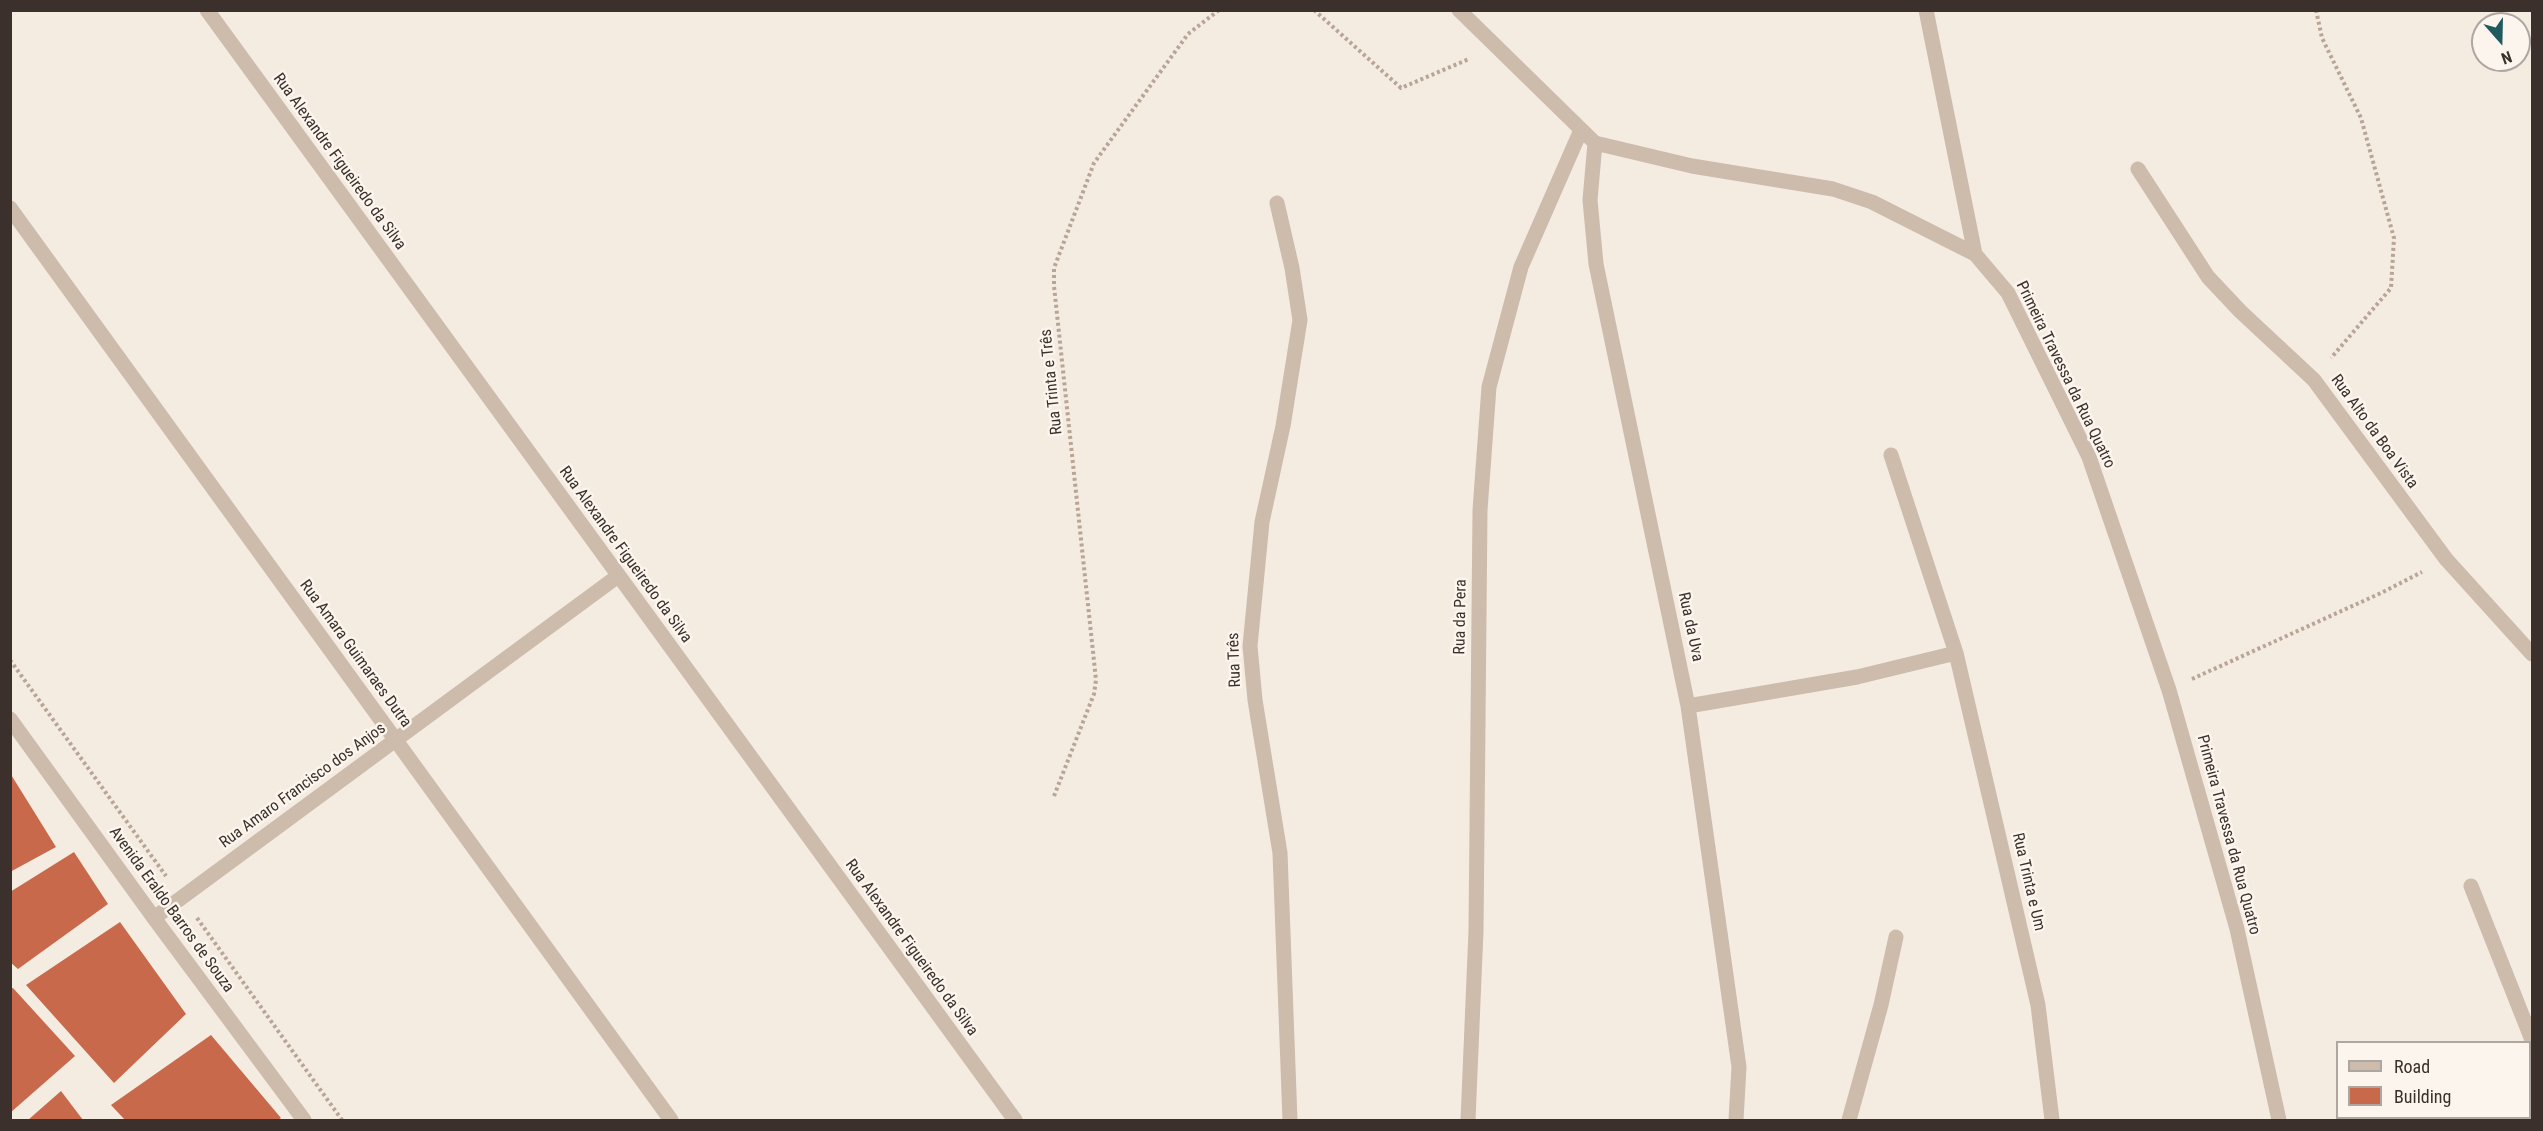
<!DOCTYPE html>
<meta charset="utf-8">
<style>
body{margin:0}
#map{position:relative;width:2543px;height:1131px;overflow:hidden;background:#f4ebe1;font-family:"Roboto Condensed",sans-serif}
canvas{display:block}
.frame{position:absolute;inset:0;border:12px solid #3b302b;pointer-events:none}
.legend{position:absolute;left:2336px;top:1041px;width:195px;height:78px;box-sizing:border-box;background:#fbf5ee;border:2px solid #aea6a0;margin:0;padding:8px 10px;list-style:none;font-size:18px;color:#3b302b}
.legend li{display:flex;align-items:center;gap:12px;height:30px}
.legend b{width:30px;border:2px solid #aea6a0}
.north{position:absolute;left:2471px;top:12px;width:60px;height:60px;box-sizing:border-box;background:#fbf5ee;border:2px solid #aea6a0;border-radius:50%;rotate:160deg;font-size:16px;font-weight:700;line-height:24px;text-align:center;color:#3b302b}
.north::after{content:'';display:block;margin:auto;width:21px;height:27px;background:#1f5a5e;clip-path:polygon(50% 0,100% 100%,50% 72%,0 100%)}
</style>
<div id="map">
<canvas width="2543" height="1131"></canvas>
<div class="frame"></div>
<ul class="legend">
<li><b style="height:8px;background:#cdbbac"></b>Road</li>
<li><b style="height:16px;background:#c8694b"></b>Building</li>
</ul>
<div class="north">N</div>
</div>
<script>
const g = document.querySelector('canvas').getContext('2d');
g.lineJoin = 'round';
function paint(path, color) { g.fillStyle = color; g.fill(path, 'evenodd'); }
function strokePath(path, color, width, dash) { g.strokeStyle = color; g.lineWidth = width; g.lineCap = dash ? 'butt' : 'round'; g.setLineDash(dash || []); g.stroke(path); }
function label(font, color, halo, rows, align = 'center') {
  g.font = font + ' "Roboto Condensed",sans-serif'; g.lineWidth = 5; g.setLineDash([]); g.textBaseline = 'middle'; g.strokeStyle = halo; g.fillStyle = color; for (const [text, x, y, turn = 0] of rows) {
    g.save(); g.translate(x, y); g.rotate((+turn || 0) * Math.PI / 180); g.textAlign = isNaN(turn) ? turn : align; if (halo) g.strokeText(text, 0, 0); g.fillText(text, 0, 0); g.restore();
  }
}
const building = new Path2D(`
 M10,773L56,847L10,872Z
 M74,852L108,904L18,969L10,962V892Z
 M120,922L186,1014L114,1083L26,985Z
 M13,988L75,1056L10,1113V989Z
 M211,1035L281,1118L278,1120H125L111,1105Z
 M61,1091L83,1120H28Z`);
const path = new Path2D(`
 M1314,10L1401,88L1469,59
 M2316,10L2322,38L2361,118L2394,238L2391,288L2331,358
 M10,660L166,876
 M2192,679L2381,593L2422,572
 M1054,796L1094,694L1096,680L1054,286V268L1094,163L1188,34L1219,10
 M197,918L342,1120`);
const minor = new Path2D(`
 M207,10L1015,1120
 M1459,10L1595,143L1692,166L1833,189L1872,202L1975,254L2008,293L2089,457L2169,690L2237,929L2279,1120
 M1926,10L1975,254
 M1595,143L1590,200L1596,264L1688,706L1739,1067L1736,1120
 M2138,169L2208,277L2240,311L2314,380L2446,559L2532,654
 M1277,203L1292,268L1300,320L1283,426L1262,522L1250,646L1255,700L1280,853L1290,1120
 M10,208L671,1120
 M1891,455L1956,653L2038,1005L2052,1120
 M1688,706L1857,677L1956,653
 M2471,886L2532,1040
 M154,918L618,576
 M1468,1120L1476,931L1480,510L1489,387L1521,267L1581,130
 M1849,1120L1881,1005L1896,937`);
const tertiary = new Path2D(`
 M10,719L154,918L304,1120`);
const streetNames = [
 ["Rua Alexandre Figueiredo da Silva",339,162,54],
 ["Primeira Travessa da Rua Quatro",2065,375,64],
 ["Rua Trinta e Três",1052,382,-96],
 ["Rua Alto da Boa Vista",2374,432,54],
 ["Rua Alexandre Figueiredo da Silva",625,555,54],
 ["Rua da Pera",1461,617,-89],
 ["Rua da Uva",1690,627,78],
 ["Rua Amara Guimaraes Dutra",355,654,54],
 ["Rua Três",1235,660,-92],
 ["Rua Amaro Francisco dos Anjos",303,786,-36],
 ["Primeira Travessa da Rua Quatro",2228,835,75],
 ["Rua Trinta e Um",2028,882,77],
 ["Avenida Eraldo Barros de Souza",171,910,54],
 ["Rua Alexandre Figueiredo da Silva",911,948,54]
];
paint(building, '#c8694b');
strokePath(path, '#b9a596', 4, [3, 3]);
strokePath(minor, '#cdbbac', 15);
strokePath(tertiary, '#cdbbac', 15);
label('16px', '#3b302b', '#fbf5ee', streetNames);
</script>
